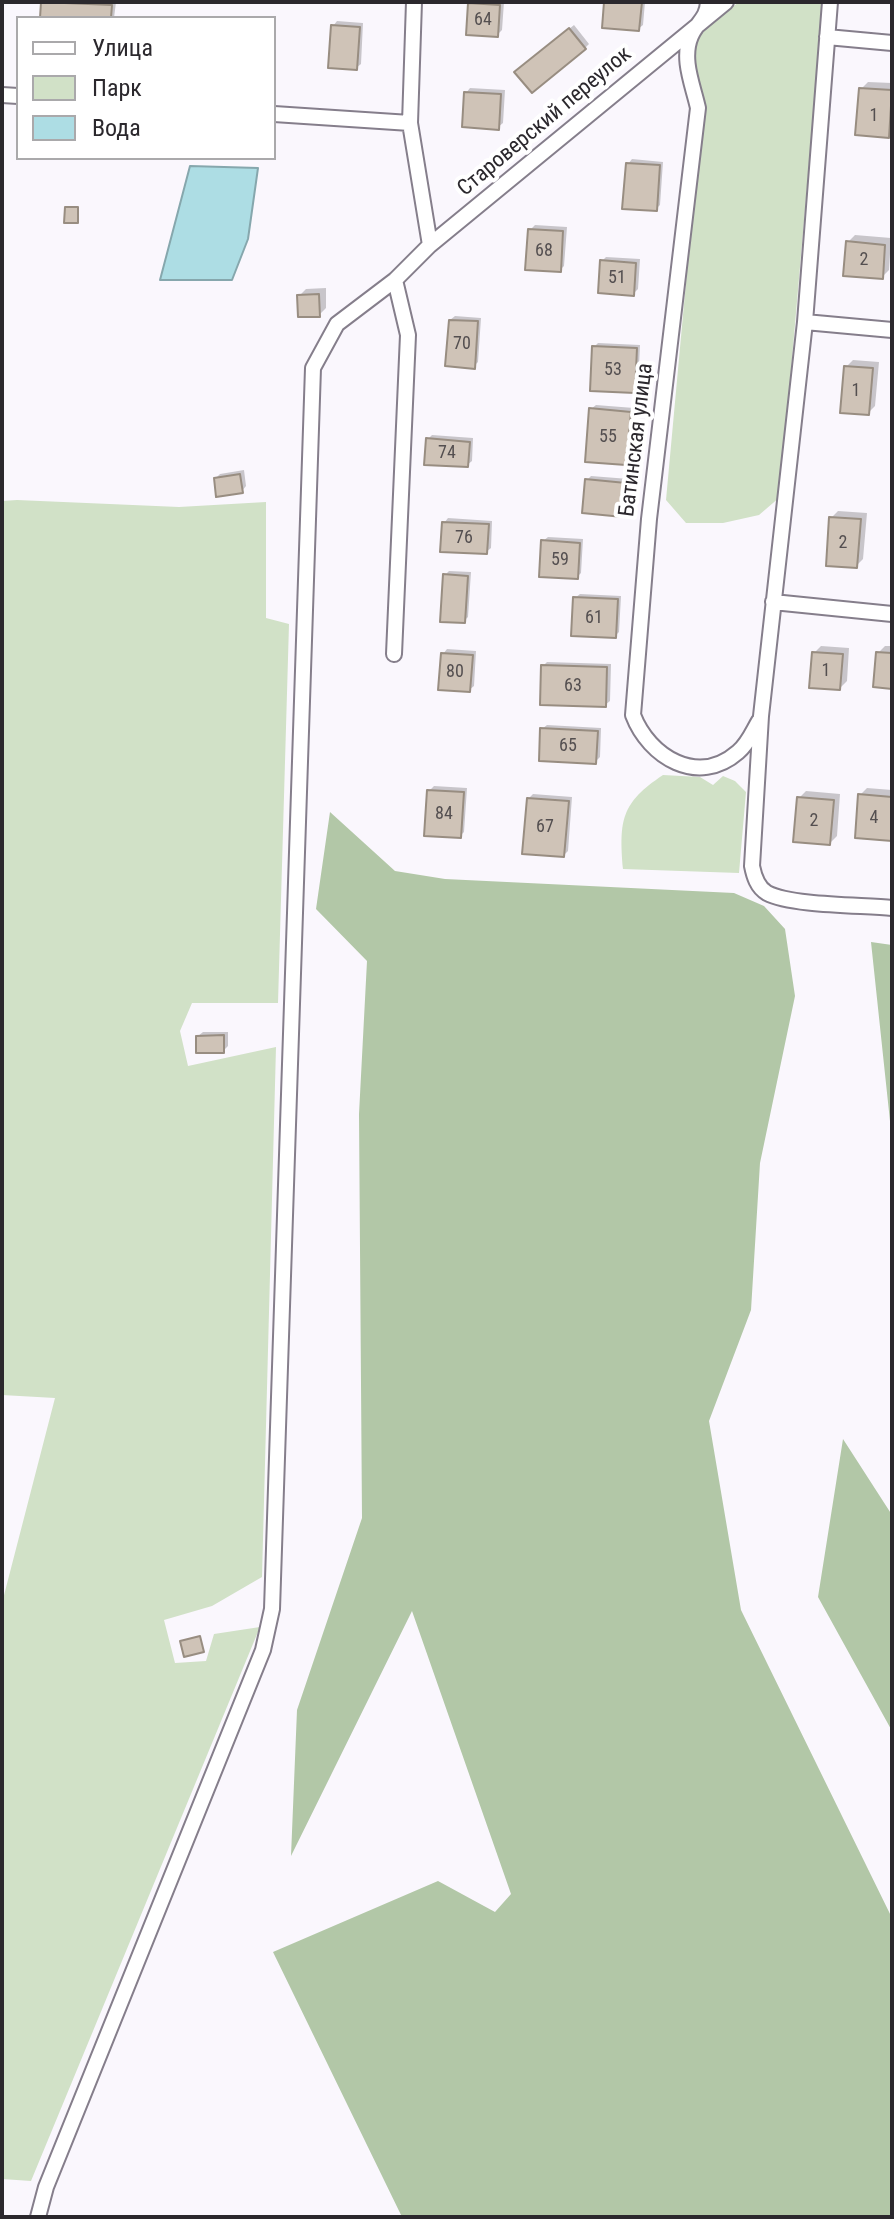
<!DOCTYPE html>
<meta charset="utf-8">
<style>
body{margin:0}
#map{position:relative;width:894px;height:2219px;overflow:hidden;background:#faf7fd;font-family:"Roboto Condensed",sans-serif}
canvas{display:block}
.frame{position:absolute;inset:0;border:4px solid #2b282d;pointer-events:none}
.legend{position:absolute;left:16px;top:16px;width:260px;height:144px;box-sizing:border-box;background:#fff;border:2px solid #aaa9ab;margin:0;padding:10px 14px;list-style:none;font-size:24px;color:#2b282d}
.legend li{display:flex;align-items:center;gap:16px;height:40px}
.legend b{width:40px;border:2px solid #aaa9ab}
</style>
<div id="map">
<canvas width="894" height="2219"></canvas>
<div class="frame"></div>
<ul class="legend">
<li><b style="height:10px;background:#fff"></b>Улица</li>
<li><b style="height:22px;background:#d1e1c7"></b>Парк</li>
<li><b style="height:22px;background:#addde4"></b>Вода</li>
</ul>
</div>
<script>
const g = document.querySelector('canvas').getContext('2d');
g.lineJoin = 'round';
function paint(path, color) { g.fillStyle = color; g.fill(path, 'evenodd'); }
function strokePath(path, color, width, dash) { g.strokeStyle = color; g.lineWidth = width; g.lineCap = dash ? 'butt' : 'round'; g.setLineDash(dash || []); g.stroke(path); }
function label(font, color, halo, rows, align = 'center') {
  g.font = font + ' "Roboto Condensed",sans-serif'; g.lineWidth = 8; g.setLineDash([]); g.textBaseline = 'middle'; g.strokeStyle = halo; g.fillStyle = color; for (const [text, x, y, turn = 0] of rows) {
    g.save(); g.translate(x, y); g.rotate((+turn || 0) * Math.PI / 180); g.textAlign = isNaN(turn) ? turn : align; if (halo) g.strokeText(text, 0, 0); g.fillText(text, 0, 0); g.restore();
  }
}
const green = new Path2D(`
 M739,2H823L780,497L759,515L723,523H686L666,500L702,108L694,54L700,32Z
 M17,500L179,507L266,502V618L289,624L278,1003H192L180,1031L188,1066L276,1047L262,1577L212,1606L164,1620L175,1663L206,1661L214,1634L260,1627L31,2181L2,2179V1603L55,1398L2,1395V501Z
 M663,775L700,777L713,785L723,776L735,781L746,792L739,873L623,869C619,820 621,803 663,775Z`);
const forest = new Path2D(`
 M330,812L395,871L445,879L734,893L764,906L785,929L795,996L760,1163L751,1310L709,1421L741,1610L892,1918V2217H402L273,1952L438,1881L495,1912L511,1894L412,1611L291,1856L297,1710L362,1518L359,1114L367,961L316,909Z
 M871,942L892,945V1140Z
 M843,1439L892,1515V1731L818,1597Z`);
const water = new Path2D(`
 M190,166L258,168L248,239L232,280H160Z`);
const shadow = new Path2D(`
 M43,2H116L114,18H42Z
 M472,2H504L502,30L497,35Z
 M606,2H645L643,25L638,29Z
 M337,21L363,23L361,64L356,68L333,26Z
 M574,25L589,44L585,48L521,68Z
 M868,82L892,83V132L888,136L861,89Z
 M470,88L505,90L503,123L498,127L466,93Z
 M632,159L663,162L660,205L656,209L628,164Z
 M535,225L567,227L564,266L560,270L530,230Z
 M855,235L891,238L889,270L882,277L848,242Z
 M606,257L640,259L638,289L633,294L602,261Z
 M326,288V308L319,315L299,296L306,289Z
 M455,316L481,318L478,362L474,366L450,320Z
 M598,343L640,345L638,387L634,391L594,347Z
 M853,360L879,362L875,406L868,413L846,367Z
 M596,405L634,408L630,459L625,463L591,409Z
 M432,435L473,438L472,461L467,465L428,439Z
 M244,470L246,486L242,491L216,478L220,474Z
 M591,476L629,479L626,510L622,515L587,480Z
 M838,511L867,513L863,559L856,566L831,518Z
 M448,518L492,521L491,548L486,552L444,523Z
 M548,537L583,539L581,573L577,577L543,541Z
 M449,571L471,572L468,617L464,621L445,575Z
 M580,594L621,596L619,632L615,636L575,598Z
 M821,646L849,648L847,681L840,688L814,653Z
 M885,646H892V687L878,653Z
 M447,649L476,651L474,686L469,690L443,654Z
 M547,662L611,664L610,701L605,705L543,666Z
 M547,725L601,728L600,757L595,762L542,729Z
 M434,786L467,788L464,832L460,836L429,791Z
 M867,788L892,790V839L860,795Z
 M806,791L840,794L837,836L830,843L799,798Z
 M533,794L572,797L568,851L564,855L528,799Z
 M203,1032H228V1046L223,1051L198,1036Z`);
const building = new Path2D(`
 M41,2L112,5L111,18H40Z
 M604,2H642L639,31L602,28Z
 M468,3L500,5L498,37L466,35Z
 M331,25L360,27L357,70L328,68Z
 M569,28L586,49L532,93L514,72Z
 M859,88L892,90L889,138L855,135Z
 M464,92L501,94L499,130L462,127Z
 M626,163L660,165L657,211L622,209Z
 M65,207H78V223H64Z
 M528,229L563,231L561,272L525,270Z
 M846,241L885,245L883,279L843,276Z
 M600,260L636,263L634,296L598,293Z
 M319,294L320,317H298L297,295Z
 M449,320L478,321L475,369L445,366Z
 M592,346L637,348L635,393L590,391Z
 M844,366L873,368L869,415L840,413Z
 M589,408L631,412L626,465L585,462Z
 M426,438L470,442L468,467L424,465Z
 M240,474L243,493L216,497L214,478Z
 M585,479L626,483L623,517L582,513Z
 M829,517L861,519L857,568L826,566Z
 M442,522L489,524L487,554L440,552Z
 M541,540L580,543L578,579L539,577Z
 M443,574L468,576L465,623L440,622Z
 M573,597L618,599L616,638L571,636Z
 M812,652L843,654L840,690L809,688Z
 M876,652L892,653V689L873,687Z
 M441,653L473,655L470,692L438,690Z
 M541,665L607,667L606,707L540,705Z
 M540,728L598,731L596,764L539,761Z
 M427,790L464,792L461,838L424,836Z
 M858,794L892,797V841L855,838Z
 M797,797L834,800L830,845L793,842Z
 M527,798L569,801L564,857L522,854Z
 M224,1035V1053H196V1036Z
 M200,1636L204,1652L184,1657L180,1641Z`);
const minor = new Path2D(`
 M414,2L410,123L430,245
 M708,2C707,19 697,22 691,36C681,59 693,85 698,108L649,519L633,715C649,757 698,787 738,752C748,744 753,731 759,721
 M830,2L805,322L761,716L752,866C754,876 757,887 767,893C792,906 862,905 892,908
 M827,37L892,43
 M2,95L18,96
 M274,114L410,123
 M805,322L892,330
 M773,602L892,614
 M394,654L408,335L395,280
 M38,2217L46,2187L263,1650L272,1609L313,368L337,324L395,280L430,245L726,2`);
const numberNames = [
 ["64",483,20],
 ["1",874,116],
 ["68",544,251],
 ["2",864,260],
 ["51",617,278],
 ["70",462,344],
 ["53",613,370],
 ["1",856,391],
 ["55",608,437],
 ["74",447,453],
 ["76",464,538],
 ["2",843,543],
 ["59",560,560],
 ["61",594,618],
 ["1",826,671],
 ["80",455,672],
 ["63",573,686],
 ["65",568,746],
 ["84",444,814],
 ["4",874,818],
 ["2",814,821],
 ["67",545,827]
];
const streetNames = [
 ["Староверский переулок",545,122,-40],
 ["Батинская улица",637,440,-83]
];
paint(green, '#d1e1c7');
paint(forest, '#b2c7a7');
paint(water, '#addde4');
strokePath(water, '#86a7ad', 2);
paint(shadow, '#0003');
paint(building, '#cfc3b7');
strokePath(building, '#988d81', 2);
strokePath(minor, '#857e8b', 18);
strokePath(minor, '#fff', 14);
label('18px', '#544f50', null, numberNames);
label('22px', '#2b282d', '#fff', streetNames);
</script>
